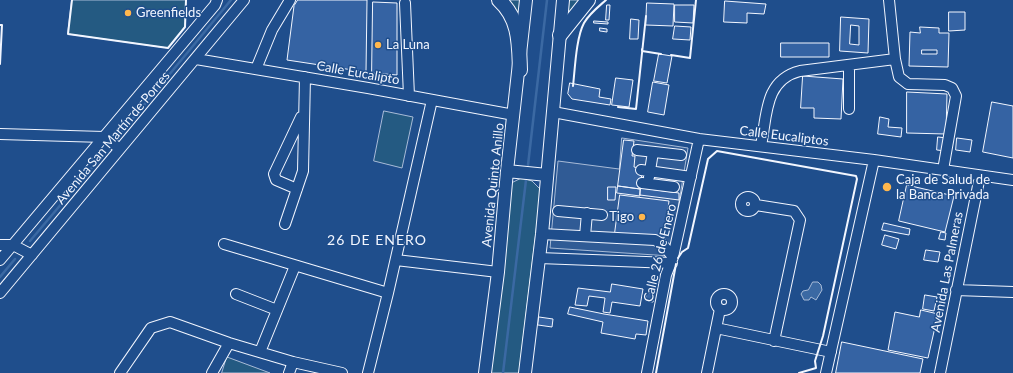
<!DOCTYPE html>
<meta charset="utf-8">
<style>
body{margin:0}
canvas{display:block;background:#1f4e8c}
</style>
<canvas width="1013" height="373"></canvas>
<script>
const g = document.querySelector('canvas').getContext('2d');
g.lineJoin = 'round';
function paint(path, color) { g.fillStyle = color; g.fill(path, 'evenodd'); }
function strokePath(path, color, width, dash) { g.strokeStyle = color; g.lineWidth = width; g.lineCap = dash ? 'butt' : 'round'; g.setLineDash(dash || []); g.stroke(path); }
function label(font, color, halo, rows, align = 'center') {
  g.font = font + ' Lato,sans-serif'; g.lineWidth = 3; g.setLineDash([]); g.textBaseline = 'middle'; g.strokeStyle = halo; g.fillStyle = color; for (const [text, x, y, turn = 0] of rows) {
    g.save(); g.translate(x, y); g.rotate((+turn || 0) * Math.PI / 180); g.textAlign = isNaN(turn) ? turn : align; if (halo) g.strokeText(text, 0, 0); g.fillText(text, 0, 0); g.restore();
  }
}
const green = new Path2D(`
 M72,0H186L185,27L168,48L68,34Z
 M505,0H524L521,39Z
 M566,0H584L567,17Z
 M384,111L413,117L402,168L374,161Z
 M522,178L532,181L541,190L519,373H487L510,184Z
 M227,357L270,373H222Z`);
const parking = new Path2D(`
 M622,138L688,148L670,256L550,248L558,161L619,169Z`);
const water = new Path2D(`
 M813,282H818L821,285L822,290L816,300L811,297L809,300H804L801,294L803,291L808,290Z`);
const stream = new Path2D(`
 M120,134L231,0
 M528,165L547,0
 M30,241L101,157
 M0,277L15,259
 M503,373L526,180`);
const building = new Path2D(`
 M298,0H367L366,72L287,60L294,6Z
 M725,1L766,4L764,14L747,13V23L724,22Z
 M373,2L397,3V75L372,73Z
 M647,3L674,4L673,26L646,25Z
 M607,5H610L609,20H606Z
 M675,5H694L693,23L675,22Z
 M949,12H965V30L949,31Z
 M841,17L869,19L868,53L840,51ZM851,25L859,26V45L850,44Z
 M631,19L639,20L638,39H630Z
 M594,21L608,22V24L594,23Z
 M675,26L691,27L690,40L673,39Z
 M920,27L939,28V33H949L948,67L909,66L910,32L920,33ZM922,50H937V54H922Z
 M600,28L607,29V32L600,31Z
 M781,43H829V57H781Z
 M659,54L672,56L667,83L654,81Z
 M803,76L843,79L841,119L814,118V108H801Z
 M616,78L633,80L629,107L612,105Z
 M653,82L669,85L664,115L648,112Z
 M570,83L600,89L599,97L611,99L610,105L572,99L568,94Z
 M907,92L947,94L946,134L907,133Z
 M992,102L1013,106V158L983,152Z
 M880,117L889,119L888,127L902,128L901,137L878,134Z
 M938,137L947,138L945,151L937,150Z
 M957,138L972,140L970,152L956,150Z
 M624,140L634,141L632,156H635L634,167L639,168L642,172L640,189L618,186Z
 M907,185L954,196L945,232L899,221Z
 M618,186L640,189V196L617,193Z
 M608,187H616L615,200H608Z
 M641,188L679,193V200L640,195Z
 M620,195L669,201L664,238L615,233Z
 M884,223L910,229L909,235L882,230Z
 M941,232L946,233L945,240L939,239Z
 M885,235L899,239L896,249L882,245Z
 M926,250L940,252L938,262L924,260Z
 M612,284L643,289L640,306L612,302L610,313L603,312L605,298L589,296L587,306L575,305L578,288L610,292Z
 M647,293L654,294L653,302L646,301Z
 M925,295L937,297L934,311L923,309Z
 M570,307L604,314L648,321L646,335L636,334L635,339L601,333L603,322L568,314Z
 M921,310L938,314L928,358L888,350L895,312L919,317Z
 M539,317L553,319L552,327L538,325Z
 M842,342L923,359L920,373H836Z`);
const minor = new Path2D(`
 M889,0L895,59L899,77L908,84L945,85L952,88L956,96L943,170
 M405,3L409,96
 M196,59L368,88L514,115
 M256,69L272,30L290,0
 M849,109V65
 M553,112L699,139L874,160L1013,180
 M0,134L104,137L120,149
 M761,146C767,116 764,80 800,71L895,59
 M637,150L681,155
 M641,170L691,177
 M649,177L653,152
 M642,183L674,187
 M297,189L276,180L274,174L301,117
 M741 204a7 7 0 1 1 14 0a7 7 0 1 1-14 0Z
 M756,205L794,211L800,220L774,341
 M558,211L602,215
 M285,224L303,171L305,77
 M542,234L655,240L663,245L673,257
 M585,236L587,213
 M224,244L388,293
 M0,245H13L32,255
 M539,258L672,263
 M0,260L215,5L217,0
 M396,260L498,272
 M956,290L1013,292
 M0,293L244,0
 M236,294L277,310
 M716 302a8 8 0 1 1 16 0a8 8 0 1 1-16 0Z
 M716,328L831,352
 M260,352L295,266
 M120,373L151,328L170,322L229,343L293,362L342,373
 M212,373L229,343
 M289,373L293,362
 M368,373L388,293L432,100
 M647,373L666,275L673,257L699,139
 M707,373L720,309
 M826,373L874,160
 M940,373L980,176`);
const major = new Path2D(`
 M507,171L547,175
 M485,373L498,272L507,171L526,0
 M525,373L542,234L563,0`);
const highway = new Path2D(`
 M499,0C520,19 519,44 520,70
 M560,35L588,0`);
const wall = new Path2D(`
 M72,0L68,34L168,48L185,27L186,0
 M0,25H2L0,64
 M642,49V51L661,54
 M671,55L690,58L696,0
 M573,86C575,69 576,38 584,23C589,14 598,7 606,0
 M618,107L636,109L646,16
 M678,258L682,252L688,248L708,159L717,151L856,176L857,179L823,336L815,361L816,368L799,373
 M656,373L676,264`);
const markers = [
 [128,13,4,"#ffb74d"],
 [378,45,4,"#ffb74d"],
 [887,187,5,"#ffb74d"],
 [642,217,4,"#ffb74d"]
];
const poiNames = [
 ["Greenfields",136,13],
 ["La Luna",386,45],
 ["Caja de Salud de",896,180],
 ["la Banca Privada",896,195],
 ["Tigo",634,217,"right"]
];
const streetNames = [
 ["Calle Eucalipto",358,73,10],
 ["Calle Eucaliptos",784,136,7],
 ["Avenida San Martín de Porres",113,138,-50],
 ["Avenida Quinto Anillo",493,185,-84],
 ["Calle 26 de Enero",660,253,-76],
 ["Avenida Las Palmeras",947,272,-79]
];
const neighbourhoodNames = [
 ["26 DE ENERO",377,240]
];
paint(green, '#245a82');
strokePath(green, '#a8bbd7', 1);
paint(parking, '#305b95');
strokePath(parking, '#a8bbd7', 1);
paint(water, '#3b69a3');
strokePath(water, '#a8bbd7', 1);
strokePath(stream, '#3b69a3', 2.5);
paint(building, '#3563a3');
strokePath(building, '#f2f6ff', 1);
strokePath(minor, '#f2f6ff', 12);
strokePath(major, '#f2f6ff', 14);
strokePath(highway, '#f2f6ff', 16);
strokePath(minor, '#1f4e8c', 10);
strokePath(major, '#1f4e8c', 12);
strokePath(highway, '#1f4e8c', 14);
strokePath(wall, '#f2f6ff', 2);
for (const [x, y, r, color] of markers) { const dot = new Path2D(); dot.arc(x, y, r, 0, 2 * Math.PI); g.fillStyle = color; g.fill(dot); strokePath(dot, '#1f4e8c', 1.5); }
label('13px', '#f2f6ff', '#1f4e8c', poiNames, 'left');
label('13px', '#f2f6ff', '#1f4e8c', streetNames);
g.letterSpacing = '1px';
label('14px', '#f2f6ff', '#1f4e8c', neighbourhoodNames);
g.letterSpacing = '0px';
</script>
